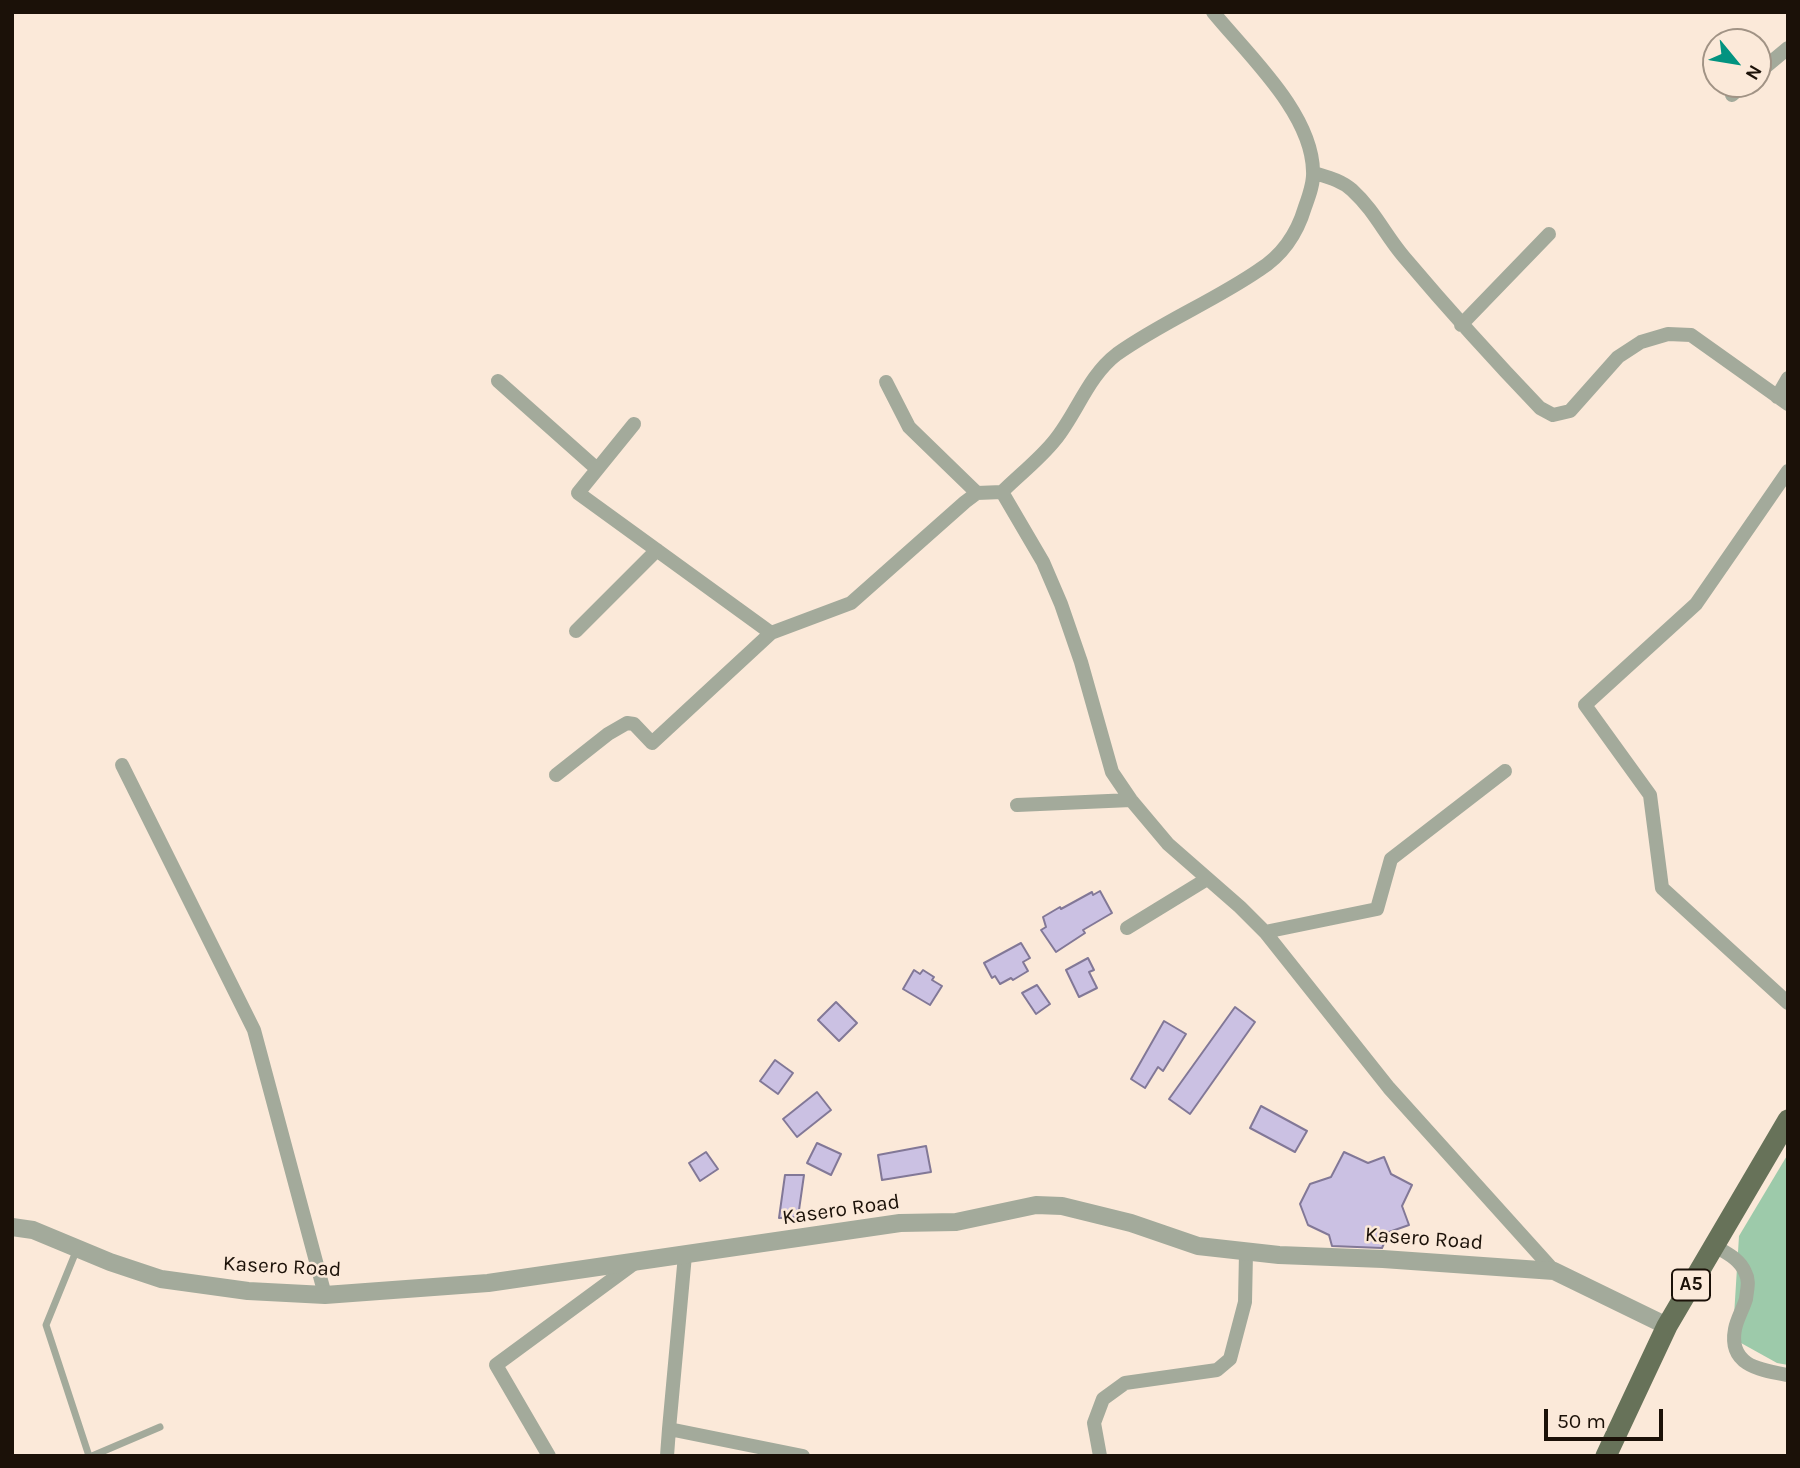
<!DOCTYPE html>
<style>
body{margin:0}
#map{position:relative;width:1800px;height:1468px;overflow:hidden;background:#fbe9d9;font-family:Karla,sans-serif}
canvas{display:block}
.frame{position:absolute;inset:0;border:14px solid #1b1108;pointer-events:none}
.north{position:absolute;left:1702px;top:28px;width:70px;height:70px;box-sizing:border-box;background:#fbe9d9;border:2px solid #a19385;border-radius:50%;rotate:120deg;font-size:19px;font-weight:700;line-height:28px;text-align:center;color:#1b1108}
.north::after{content:'';display:block;margin:auto;width:24px;height:32px;background:#029380;clip-path:polygon(50% 0,100% 100%,50% 72%,0 100%)}
.scale{position:absolute;left:1544px;top:1409px;width:119px;height:32px;box-sizing:border-box;border:4px solid #1b1108;border-top:0;padding-left:9px;font-size:21px;line-height:24px;white-space:nowrap;color:#1b1108;-webkit-text-stroke:5px #fbe9d9;paint-order:stroke}
</style>
<div id="map">
<canvas width="1800" height="1468"></canvas>
<div class="frame"></div>
<div class="north">N</div>
<div class="scale">50 m</div>
</div>
<script>
const g = document.querySelector('canvas').getContext('2d');
g.lineJoin = 'round';
function paint(path, color) { g.fillStyle = color; g.fill(path, 'evenodd'); }
function strokePath(path, color, width, dash) { g.strokeStyle = color; g.lineWidth = width; g.lineCap = dash ? 'butt' : 'round'; g.setLineDash(dash || []); g.stroke(path); }
function label(font, color, halo, rows, align = 'center') {
  g.font = font + ' Karla,sans-serif'; g.lineWidth = 5; g.setLineDash([]); g.textBaseline = 'middle'; g.strokeStyle = halo; g.fillStyle = color; for (const [text, x, y, turn = 0] of rows) {
    g.save(); g.translate(x, y); g.rotate((+turn || 0) * Math.PI / 180); g.textAlign = isNaN(turn) ? turn : align; if (halo) g.strokeText(text, 0, 0); g.fillText(text, 0, 0); g.restore();
  }
}
const green = new Path2D(`
 M1788,1154V1365L1777,1363L1741,1343L1734,1316L1739,1236Z`);
const building = new Path2D(`
 M1100,891L1112,913L1083,930L1085,933L1056,952L1041,930L1046,927L1043,917L1060,907L1061,909L1092,892L1093,895Z
 M1021,943L1030,958L1023,962L1028,971L1013,980L1011,978L1000,984L995,976L992,978L984,963Z
 M1088,958L1094,970L1089,972L1097,988L1079,997L1066,970Z
 M914,970L920,974L923,970L934,977L932,980L942,986L930,1005L903,989Z
 M1037,985L1050,1004L1036,1014L1022,993Z
 M836,1002L857,1023L839,1041L818,1020Z
 M1235,1007L1255,1022L1190,1114L1169,1099Z
 M1164,1021L1186,1034L1163,1071L1158,1067L1145,1088L1131,1079Z
 M775,1060L793,1073L778,1094L760,1081Z
 M817,1092L831,1110L797,1137L783,1119Z
 M1261,1106L1307,1131L1295,1152L1250,1128Z
 M817,1143L841,1154L831,1175L807,1163Z
 M926,1146L931,1172L882,1180L878,1155Z
 M706,1152L718,1169L700,1181L689,1163Z
 M1344,1152L1368,1163L1384,1157L1391,1174L1412,1185L1402,1206L1409,1225L1389,1232L1382,1248L1332,1246L1329,1235L1308,1225L1300,1204L1310,1184L1331,1177Z
 M785,1175H804L798,1217L779,1218Z`);
const service = new Path2D(`
 M77,1249L46,1325L89,1456
 M92,1456L160,1427`);
const minor = new Path2D(`
 M1758,73L1788,48
 M1732,95L1745,84
 M1314,173C1327,177 1341,180 1352,190C1375,211 1385,235 1404,257C1448,309 1493,359 1540,408L1553,415L1570,411L1618,357L1641,342L1668,334L1691,335L1788,404
 M1461,325L1549,234
 M498,381L597,469
 M886,382L909,427L977,493
 M1777,397L1788,378
 M634,424L578,493L771,633
 M1788,471L1696,604L1585,705L1650,795L1662,888L1788,1003
 M1002,492L1043,562L1061,604L1081,662L1112,772L1131,800L1168,844L1240,907L1265,932L1389,1088L1554,1271
 M576,631L657,550
 M122,765L254,1030L325,1295
 M556,775L608,734L627,723L634,724L652,743L771,633L851,603L965,502L977,493L1002,492C1019,475 1040,459 1055,440C1077,413 1088,376 1117,354C1162,322 1214,301 1259,270C1283,255 1297,234 1305,207C1309,196 1314,183 1313,171C1312,113 1248,55 1213,12
 M1017,805L1131,800
 M1127,928L1207,879
 M1265,932L1377,909L1391,859L1505,771
 M1713,1245C1726,1253 1739,1258 1745,1272C1750,1281 1747,1289 1746,1299C1743,1309 1737,1319 1735,1329C1728,1366 1761,1370 1788,1375
 M685,1255L669,1429L803,1456
 M549,1456L496,1365L636,1262
 M667,1456L669,1429
 M1100,1456L1094,1423L1103,1399L1125,1383L1217,1370L1230,1359L1245,1302L1246,1253`);
const tertiary = new Path2D(`
 M12,1227L33,1230L110,1262L161,1279L248,1291L325,1295L488,1283L900,1223L956,1222L1036,1205L1062,1206L1131,1223L1198,1246L1279,1255L1383,1259L1554,1271L1667,1326`);
const primary = new Path2D(`
 M1606,1456L1667,1326L1788,1120`);
const shields = [
 [1691,1285,38]
];
const shieldNames = [
 ["A5",1691,1285]
];
const streetNames = [
 ["Kasero Road",841,1210,-8],
 ["Kasero Road",1424,1239,4],
 ["Kasero Road",282,1267,3]
];
paint(green, '#9dcaaa');
paint(building, '#cbc1e3');
strokePath(building, '#827897', 2);
strokePath(service, '#a3aa9b', 7);
strokePath(minor, '#a3aa9b', 14);
strokePath(tertiary, '#a3aa9b', 18);
strokePath(primary, '#677259', 21);
for (const [x, y, w] of shields) { const box = new Path2D(); box.roundRect(x - w / 2, y - 15.5, w, 31, 5); g.fillStyle = '#fbe9d9'; g.fill(box); strokePath(box, '#1b1108', 2); }
label('bold 19px', '#1b1108', null, shieldNames);
label('21px', '#1b1108', '#fbe9d9', streetNames);
</script>
